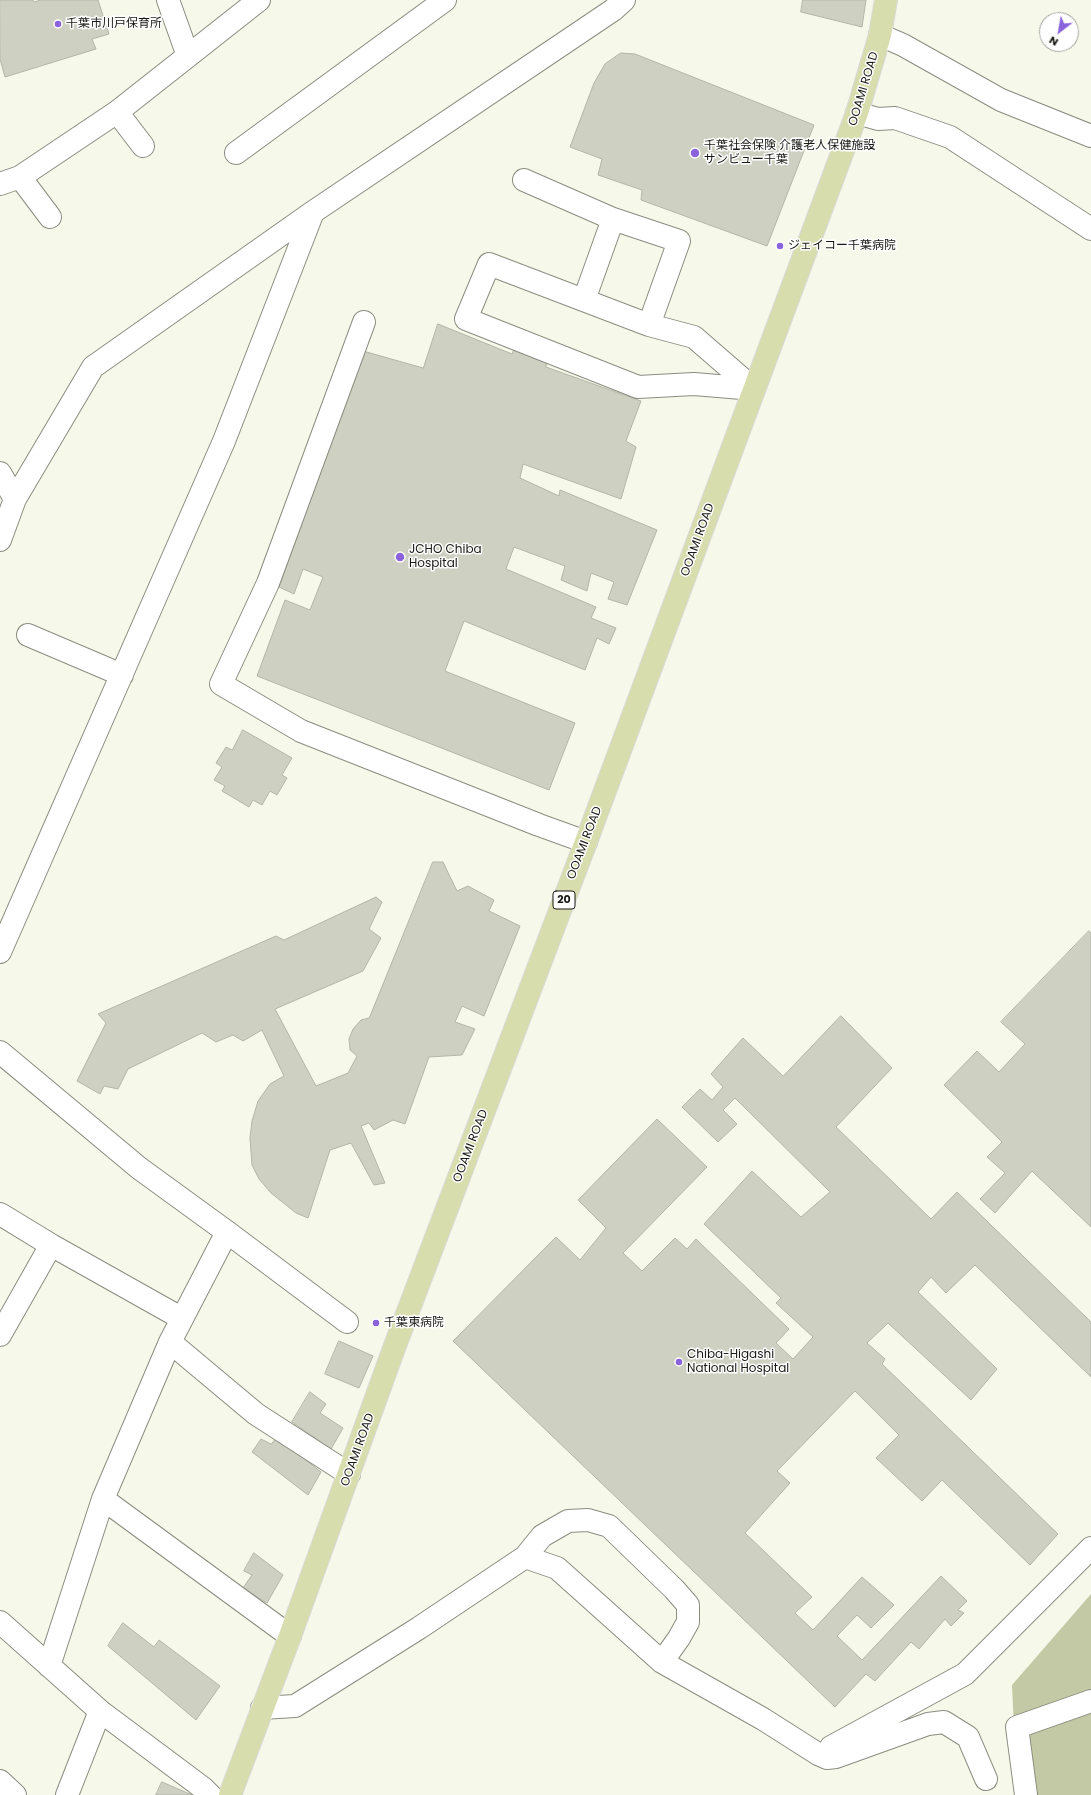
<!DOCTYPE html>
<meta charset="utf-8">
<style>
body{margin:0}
#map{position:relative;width:1091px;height:1795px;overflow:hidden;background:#f6f8ea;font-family:Poppins,sans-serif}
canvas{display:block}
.north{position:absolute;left:1039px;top:12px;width:40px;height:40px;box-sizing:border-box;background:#fff;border:1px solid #a3a3a1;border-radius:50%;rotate:211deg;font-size:11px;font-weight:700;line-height:16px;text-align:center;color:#181914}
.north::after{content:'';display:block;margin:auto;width:14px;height:18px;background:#8962dc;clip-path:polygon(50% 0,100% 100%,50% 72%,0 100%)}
</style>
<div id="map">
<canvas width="1091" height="1795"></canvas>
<div class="north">N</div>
</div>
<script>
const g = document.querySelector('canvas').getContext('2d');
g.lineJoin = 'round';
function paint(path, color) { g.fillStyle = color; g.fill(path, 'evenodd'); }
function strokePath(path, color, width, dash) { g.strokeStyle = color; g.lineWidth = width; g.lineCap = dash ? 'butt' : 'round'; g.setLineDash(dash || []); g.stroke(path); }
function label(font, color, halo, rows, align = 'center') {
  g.font = font + ' Poppins,"Noto Sans JP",sans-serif'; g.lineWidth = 3; g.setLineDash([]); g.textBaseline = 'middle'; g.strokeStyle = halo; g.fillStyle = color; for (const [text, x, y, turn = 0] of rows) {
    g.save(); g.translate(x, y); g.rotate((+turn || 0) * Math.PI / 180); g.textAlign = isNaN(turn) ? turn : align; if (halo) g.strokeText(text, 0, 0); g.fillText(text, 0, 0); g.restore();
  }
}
const forest = new Path2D(`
 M1091,1594V1795H1017L1012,1685Z`);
const building = new Path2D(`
 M0,0H33L34,2L41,0H98L109,34L92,39L96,49L5,77L0,59Z
 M803,0H866L862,27L801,12Z
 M621,53L635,54L814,125L767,246L641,200L642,190L598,175L602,159L570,147L594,83L605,64Z
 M438,324L512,354L516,344L547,356L546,367L641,401L626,441L636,447L621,499L523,464L520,478L559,496L560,490L657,530L627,605L608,599L614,582L591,573L587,591L561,580L565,566L514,547L506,569L596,607L591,618L616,628L609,644L597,638L585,670L464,621L445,671L575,723L549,790L257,676L285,600L310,610L323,577L303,569L294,594L279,587L363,351L423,368Z
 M243,730L292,758L282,775L287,778L277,795L270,791L262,805L253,800L249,807L222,791L225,786L214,780L222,767L216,763L226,747L232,750Z
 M433,862H443L457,891L468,886L494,900L489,911L520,926L484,1016L462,1006L455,1022L475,1029L462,1055L429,1057L405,1124L393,1120L374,1130L369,1123L361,1126L385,1183L374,1185L351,1143L330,1150L308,1218L296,1213L271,1193L259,1179L252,1165L250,1138L252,1121L258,1101L270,1084L284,1076L262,1030L243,1041L233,1035L216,1042L202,1033L128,1069L118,1089L104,1086L100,1094L77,1081L106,1023L98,1014L276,936L284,940L376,897L382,902L369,929L381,938L363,971L275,1009L316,1086L348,1073L357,1056L350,1050L349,1039L353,1029L361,1020L369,1018Z
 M1089,931L1091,933V1227L1032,1171L995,1213L980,1199L1005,1173L987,1157L1002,1142L944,1085L977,1051L999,1072L1025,1044L1001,1022Z
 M841,1016L892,1068L836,1127L931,1219L957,1192L1091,1322V1377L975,1265L946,1293L931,1277L918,1292L997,1369L971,1400L888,1323L867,1343L885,1359L882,1364L1058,1534L1030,1565L942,1480L922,1501L876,1458L899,1435L855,1391L777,1471L790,1483L745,1533L812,1597L795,1613L813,1630L862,1577L894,1605L871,1628L857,1615L837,1636L862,1660L941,1576L967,1601L958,1610L964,1613L951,1626L945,1619L919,1649L911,1642L875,1681L866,1674L835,1707L453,1341L556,1237L580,1260L606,1228L578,1200L657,1119L707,1167L623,1253L642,1271L675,1238L687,1249L696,1239L789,1329L776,1343L793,1359L813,1337L776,1303L781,1298L704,1224L752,1171L801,1217L830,1192L735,1098L723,1110L737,1124L718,1142L682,1107L700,1089L712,1100L723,1087L711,1074L743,1038L783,1076Z
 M339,1341L373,1356L359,1388L325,1374Z
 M310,1392L326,1404L320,1413L343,1428L331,1449L292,1422Z
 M277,1437L321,1472L308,1495L252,1452L261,1439L271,1444Z
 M254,1553L283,1575L267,1603L243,1588L252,1575L244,1571Z
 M123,1623L154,1647L159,1640L220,1686L196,1720L108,1646Z
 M162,1782L192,1795H156Z`);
const minor = new Path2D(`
 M168,0L188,56
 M880,35L903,45L1001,100L1091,136
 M117,112L143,146
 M857,113L878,119L895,118L950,137L1091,229
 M236,153L445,0
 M20,177L50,217
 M524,180L613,219L679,241L649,325L694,337L754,389
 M0,184L20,177L117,112L259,0
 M584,300L613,219
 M364,322L268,583L221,684L301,731L539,825L586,842
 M649,325L489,264L466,319L638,387L694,384L754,389
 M0,473L15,499
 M0,540L15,499L93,367L313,212L613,10L624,0
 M28,635L122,675
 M0,952L224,441L313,212
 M0,1052L139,1168L227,1232L347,1322
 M0,1214L51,1245L181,1318
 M0,1335L51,1245
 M170,1342L256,1414L349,1474
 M103,1499L290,1636
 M525,1557L557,1568L662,1662L763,1719L818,1754L827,1758L836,1757L928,1724L944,1722L968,1737L986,1779
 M0,1622L100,1711L203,1788L210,1795
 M49,1666L103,1499L170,1342L227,1232
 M262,1708L295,1706L419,1628L525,1557L542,1536L568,1521L588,1520L609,1526L674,1589L688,1605V1622L679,1638L662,1662
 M831,1747L965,1674L1091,1548
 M0,1781L15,1795
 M67,1795L100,1711
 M1026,1795L1017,1727L1091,1701`);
const major = new Path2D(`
 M230,1795L290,1636L393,1351L586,842L857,113L880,35L886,0`);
const markers = [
 [58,24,4,"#8962dc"],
 [695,153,5,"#8962dc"],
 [780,246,4,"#8962dc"],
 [400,557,5,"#8962dc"],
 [376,1323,4,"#8962dc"],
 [679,1362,4,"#8962dc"]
];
const shields = [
 [564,900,22]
];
const shieldNames = [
 ["20",564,900]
];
const poiNames = [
 ["千葉市川戸保育所",66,24],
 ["千葉社会保険 介護老人保健施設",704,146],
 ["サンビュー千葉",704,160],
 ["ジェイコー千葉病院",788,246],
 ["JCHO Chiba",409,550],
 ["Hospital",409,564],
 ["千葉東病院",384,1323],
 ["Chiba-Higashi",687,1355],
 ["National Hospital",687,1369]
];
const streetNames = [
 ["OOAMI ROAD",864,89,-73],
 ["OOAMI ROAD",698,540,-70],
 ["OOAMI ROAD",585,843,-69],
 ["OOAMI ROAD",471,1146,-69],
 ["OOAMI ROAD",358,1450,-70]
];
paint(forest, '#c3c9a4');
paint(building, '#ced0c2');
strokePath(building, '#b3b5a8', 1);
strokePath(minor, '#8b8d80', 24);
strokePath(major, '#dadad9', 24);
strokePath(minor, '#fff', 22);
strokePath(major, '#d7ddad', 22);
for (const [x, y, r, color] of markers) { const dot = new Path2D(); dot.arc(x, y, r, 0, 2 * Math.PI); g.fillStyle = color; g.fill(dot); strokePath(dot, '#fff', 1.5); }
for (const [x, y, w] of shields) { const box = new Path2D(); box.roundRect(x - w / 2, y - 9, w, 18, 3); g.fillStyle = '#fff'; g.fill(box); strokePath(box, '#181914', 1); }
label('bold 11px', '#181914', null, shieldNames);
label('12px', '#181914', '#fff', poiNames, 'left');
label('12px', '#181914', '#fff', streetNames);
</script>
